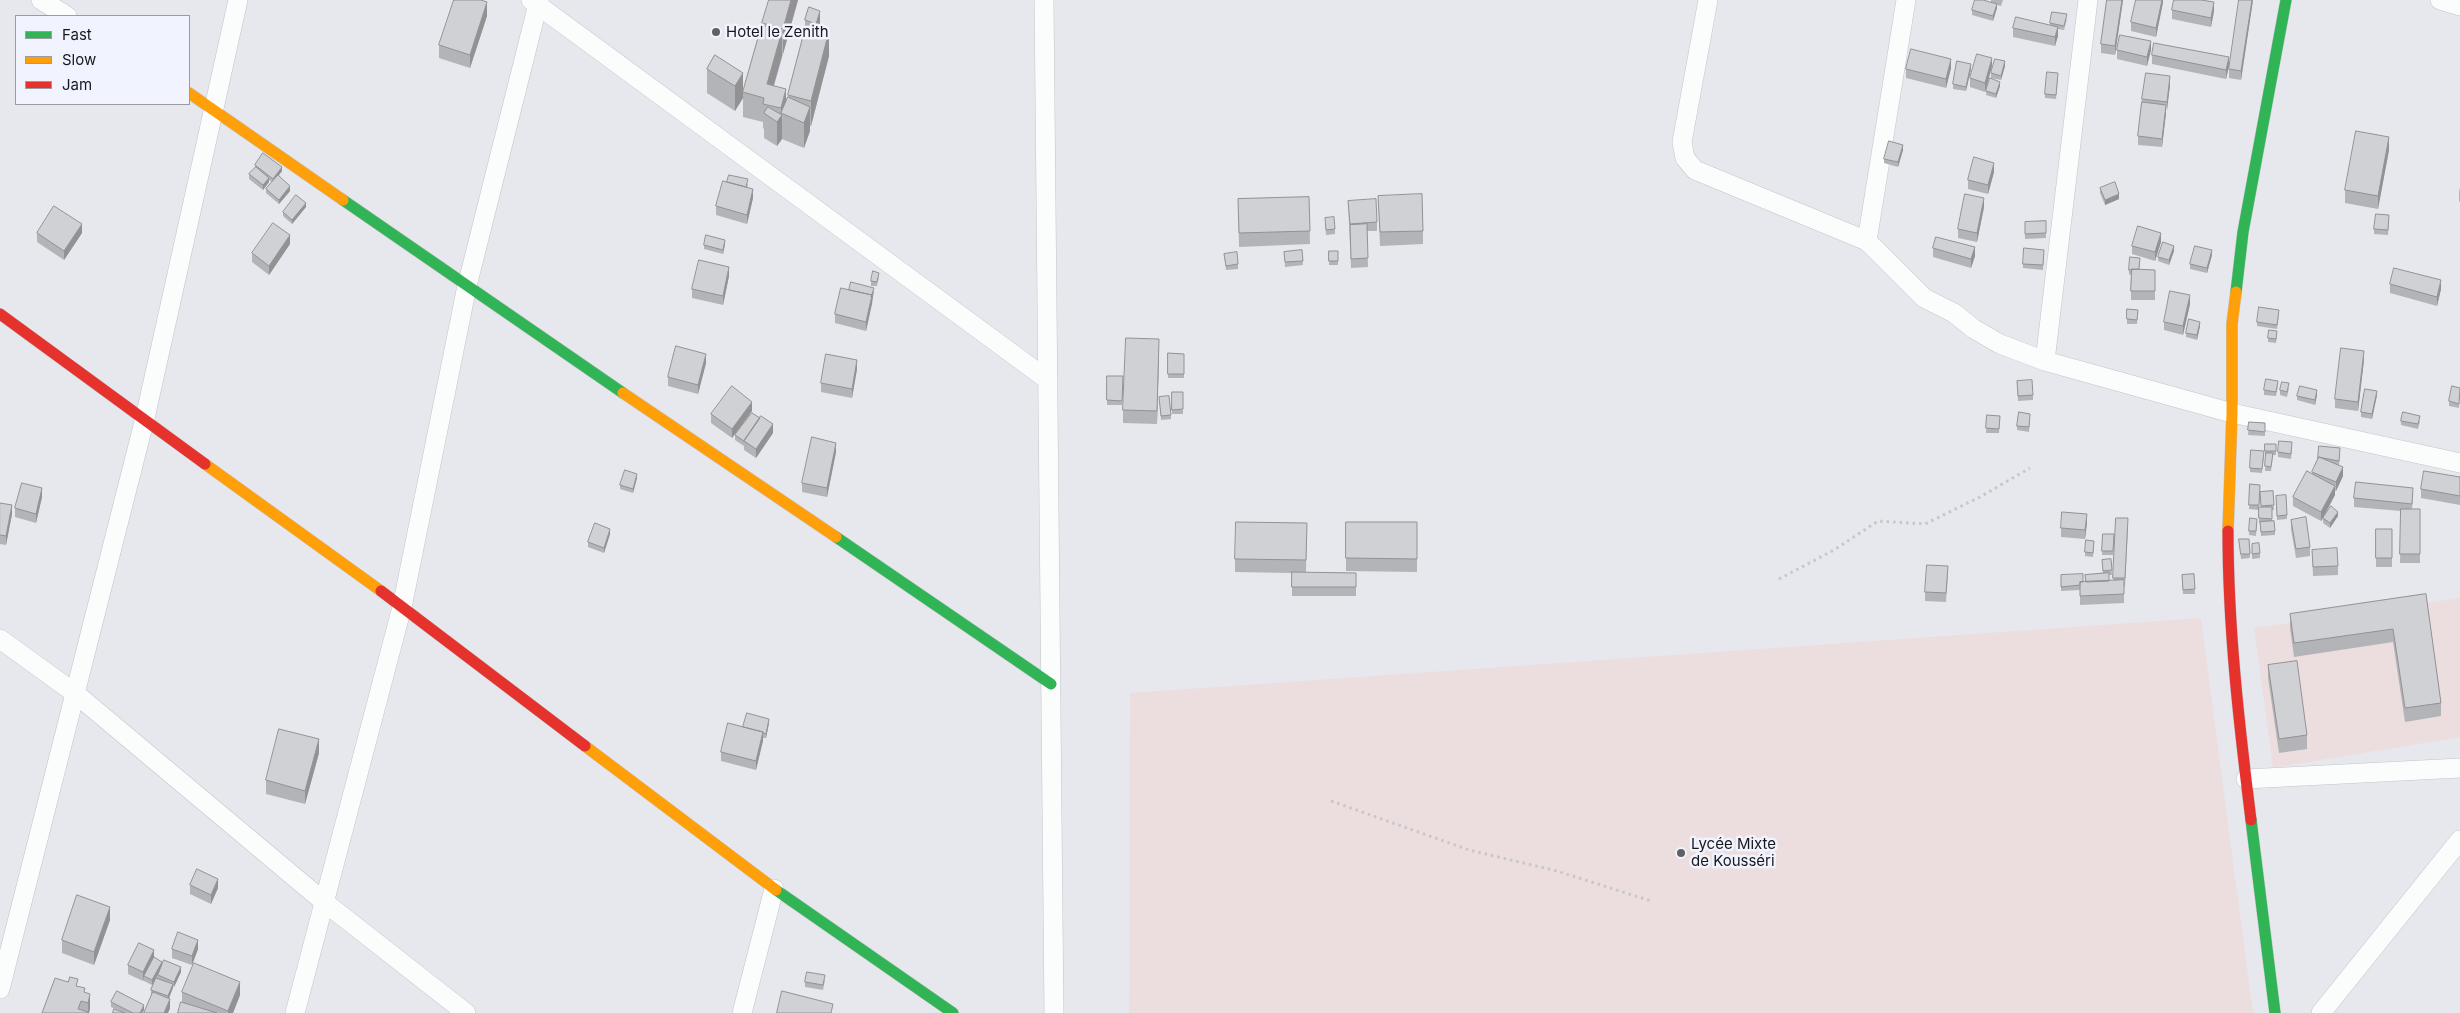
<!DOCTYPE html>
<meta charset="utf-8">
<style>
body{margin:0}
#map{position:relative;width:2460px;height:1013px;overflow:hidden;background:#e7e8ed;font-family:Inter,sans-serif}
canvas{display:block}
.legend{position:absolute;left:15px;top:15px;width:175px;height:90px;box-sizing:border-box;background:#f1f3fe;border:1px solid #9a9ba3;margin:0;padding:6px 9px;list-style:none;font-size:15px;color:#17181b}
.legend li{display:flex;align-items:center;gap:10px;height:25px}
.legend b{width:25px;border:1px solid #9a9ba3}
</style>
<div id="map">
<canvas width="2460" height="1013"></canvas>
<ul class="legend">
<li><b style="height:6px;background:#30b455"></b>Fast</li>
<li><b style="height:6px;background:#ff9f0a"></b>Slow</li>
<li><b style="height:6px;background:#e5322d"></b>Jam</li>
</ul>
</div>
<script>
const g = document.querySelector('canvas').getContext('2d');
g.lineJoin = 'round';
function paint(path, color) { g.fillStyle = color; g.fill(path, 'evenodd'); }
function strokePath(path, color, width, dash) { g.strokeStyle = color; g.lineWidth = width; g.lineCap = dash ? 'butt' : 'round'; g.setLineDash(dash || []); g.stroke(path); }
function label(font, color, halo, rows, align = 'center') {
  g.font = font + ' Inter,sans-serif'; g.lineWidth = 5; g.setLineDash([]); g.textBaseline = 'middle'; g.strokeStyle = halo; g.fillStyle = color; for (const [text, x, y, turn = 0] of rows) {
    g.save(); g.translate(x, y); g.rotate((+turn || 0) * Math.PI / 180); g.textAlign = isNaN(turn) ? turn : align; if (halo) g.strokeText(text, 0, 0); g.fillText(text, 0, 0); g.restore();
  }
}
const education = new Path2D(`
 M2460,598V737L2273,768L2254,628Z
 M2201,618L2253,1013H1129L1130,693Z`);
const path = new Path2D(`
 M1779,579L1834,550L1878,521L1925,524L1980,497L2030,468
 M1331,801L1469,850L1557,871L1651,901`);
const street = new Path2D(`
 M41,0L67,16
 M531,0L1048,380
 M1044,0L1054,1013
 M1708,0L1682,142L1685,158L1695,170L1867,241L1924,298L1954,313L1974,329L2000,344L2045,361L2232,413L2460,463
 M2440,0L2460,6
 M1867,241L1906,0
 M2045,361L2088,0
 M0,639L76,694L323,901L466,1013
 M2246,779L2460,768
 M0,989L145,418L238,0
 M295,1013L402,607L467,286L539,0
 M742,1013L774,889
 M2321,1013L2460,840`);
const fast = new Path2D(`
 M343,200L623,393
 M2236,292L2243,232L2286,0
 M836,537L1051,684
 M2251,820L2275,1013
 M776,890L953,1013`);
const slow = new Path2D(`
 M189,93L343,200
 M623,393L836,537
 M205,464L381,591
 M2228,531L2232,413V324L2236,292
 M585,746L776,890`);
const jam = new Path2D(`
 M0,314L205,464
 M2228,531C2228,627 2239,724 2251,820
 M381,591L585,746`);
const wall = new Path2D(`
 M798,0L774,86L786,100L788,97L805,28V20L809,7L820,29L829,56L811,126H810V131L804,148L782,139L777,146L764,138V129L763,128V122L743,117V98L735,111L707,93V69L715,55L743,92L762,23Z
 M1991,0H2003L2001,6L1997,5V8L1993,21L1972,15V10L1991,2Z
 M2107,0H2123L2115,55L2101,53V44Z
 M2163,0L2156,37L2131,31V22Z
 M2253,0L2241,80L2229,78V69Z
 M2172,10L2214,11L2211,27L2172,19Z
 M487,16L470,68L439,58V45Z
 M2067,19L2064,30L2058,29V36L2055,46L2013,37V28L2050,25V23Z
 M2117,50H2151L2147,66L2117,59Z
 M2152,55L2229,66L2226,79L2152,64Z
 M1992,66L1985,92L1970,87V78Z
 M2005,66L2001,80L1991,78V73Z
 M1951,68L1946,88L1906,78V69Z
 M1971,69L1966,91L1953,89V84Z
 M2058,78L2056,99L2045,98V94Z
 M2170,85L2166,111L2162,147L2138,145V136L2142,99Z
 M2000,86L1996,98L1986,95V91Z
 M1903,150L1898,167L1884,163V159Z
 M2389,150L2378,209L2345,203V190Z
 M255,165L282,171L278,176L290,191L279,204L266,193V189L272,182L269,180V182L263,190L249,179V174L255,168Z
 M1994,172L1988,194L1968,189V180Z
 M727,182L748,184L747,188L753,198L747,224L716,215V206Z
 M2460,187V202L2459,201V192Z
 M2100,188L2119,199L2105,205L2100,193Z
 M1378,196L1423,231V244L1380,246Z
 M1309,197L1310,244L1239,247L1238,199Z
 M1348,201L1377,222V231H1367L1368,267L1351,268Z
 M306,207L292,224L283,216V212Z
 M1984,207L1977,242L1958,238V229Z
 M2389,219L2388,235L2374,234V229Z
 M2046,221V238L2025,239V222Z
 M1325,223L1335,229V234L1326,235Z
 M37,233H82L64,260L37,242Z
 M2161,242L2155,261L2132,254V246Z
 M290,244L269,275L252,262V253Z
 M725,244L723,254L704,249V245Z
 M1933,248L1975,256L1971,268L1933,257Z
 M1302,250L1303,265L1285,267L1284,252Z
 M1329,251H1338V265H1329Z
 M2174,251L2169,265L2158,261V257Z
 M1224,254L1238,264V269L1226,270Z
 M2044,254L2043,270L2023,268V264Z
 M2212,255L2207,273L2190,269V264Z
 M2140,262L2139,269L2155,270V300H2131V275L2129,274V270Z
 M729,276L723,305L692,298V289Z
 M879,277L877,286H871V281Z
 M2390,284L2441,289L2437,306L2390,293Z
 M849,290L874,292L866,331L835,323V314Z
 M2190,304L2183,335L2164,330V322Z
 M2127,309L2138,310L2137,324H2127Z
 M2279,315L2277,329L2257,326V322Z
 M2200,326L2197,340L2186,337V333Z
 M2277,336L2276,343L2268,342V338Z
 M1159,352L1157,424L1123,423V410Z
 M1168,353L1184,354V378H1168Z
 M2364,360L2358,411L2335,408V399Z
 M706,363L698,394L668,386V377Z
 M857,369L852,398L821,392V383Z
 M1107,376H1123L1122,405H1107Z
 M2017,381L2033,395V400L2018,401Z
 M2278,385L2276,396L2264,395V390Z
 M2289,388L2287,397L2280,395V390Z
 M2460,388L2459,408L2449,406V401Z
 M1172,392H1183V414H1172Z
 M2317,395L2315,405L2297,400V396Z
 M2377,395L2372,419L2361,417V412Z
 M1159,397L1171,415V419L1161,420Z
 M752,411L732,438L711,423V414Z
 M1987,415L2000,416L1999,433H1986Z
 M760,418L773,433L756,458L744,450V445V446L735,440V435Z
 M2030,418L2029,432L2017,430V426Z
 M2401,421H2420L2418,429L2401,425Z
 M2249,422L2265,423V436L2248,435Z
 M2265,444H2276V455H2273L2271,471H2265L2266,456H2265Z
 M2292,447L2291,459L2278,457V452Z
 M836,452L827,497L802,492V483Z
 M2340,453L2339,465L2343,476L2336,491H2335V495L2324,516H2338L2330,528L2323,523V519L2321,521L2293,506V497L2312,474L2318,458Z
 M2264,456L2262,473L2250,472V468Z
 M2460,477V505L2421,498V489Z
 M637,478L633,493L620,489V485Z
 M2250,484L2260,485L2259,510L2249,509Z
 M2273,491L2274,510H2272V521L2275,531V535L2261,536L2260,523H2259V507H2261L2260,492Z
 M42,497L36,523L15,517V508Z
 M2413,497L2412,509H2420V563H2400L2401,511L2354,507V498Z
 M2276,501L2287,515V519L2277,520Z
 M0,503L12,514L6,545L0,544Z
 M2116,518L2128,527L2125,587H2124V603L2080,605V590L2061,591V575L2083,582H2085V575L2103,573L2102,560L2111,559L2112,575H2109V581H2113Z
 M2291,520L2310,547V556L2296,558L2291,529Z
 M1346,522H1417V572L1346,571Z
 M1307,523L1306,572L1356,573V596H1292V573L1235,572V559Z
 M2087,523L2085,539L2061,537V528Z
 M2257,523L2256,536L2249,535V531Z
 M2376,529H2392V567H2376Z
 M610,534L604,553L588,547V542Z
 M2103,534H2114L2113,555H2102Z
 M2239,539H2249L2250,558L2241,559Z
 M2252,544L2260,553V558L2252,559Z
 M2094,545L2093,557L2085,556V552Z
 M2312,550L2338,566V575L2313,576Z
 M2194,574L2195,594H2183L2182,575Z
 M1948,575L1946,602L1925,601V592Z
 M2426,594L2441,703V716L2405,722L2393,642L2294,657L2290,628V614Z
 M2268,665L2307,735V749L2279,753L2268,678Z
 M769,723L766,738H763L756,770L721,761V752L743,727Z
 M319,753L305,804L266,794V780Z
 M190,885L218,888L211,904L190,894Z
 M110,920L94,965L62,953V940Z
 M172,949H198L192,965L172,958Z
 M154,957L162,965L181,972L174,987L173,986L169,999L170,1008L168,1013H144L152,995H151V990L155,979L152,985L144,981V980L143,981L128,974V965Z
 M825,980L823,990L805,987V982Z
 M78,986L85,992L90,1008L89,1013H42Z
 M182,992L240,995L233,1013H178L182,1003Z
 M111,1002L144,1010L142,1013H113L120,1011L111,1007Z`);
const shadedWall = new Path2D(`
 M791,0H798L783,54V29Z
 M2122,0H2123L2115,55V46Z
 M2162,0H2163V3L2156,37V28Z
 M2252,0H2253L2241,80V71Z
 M487,2V16L470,68V55Z
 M2214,2V11L2211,27V18Z
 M1997,4V8L1993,21V16Z
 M820,11V36L816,49V24Z
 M2058,27V36L2055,46V37Z
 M782,31V56L768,105L767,84Z
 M829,31V56L811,126V101Z
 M2151,41V50L2147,66V57Z
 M2229,57V66L2226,79V70Z
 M1992,58V66L1985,92V83Z
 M1951,59V68L1946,88V79Z
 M2005,61V66L2001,80V76Z
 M1971,64V69L1966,91V87Z
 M743,73V98L735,111V86Z
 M2170,76V85L2167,111V102Z
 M2000,82V86L1996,98V94Z
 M786,89V114H781V108Z
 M2166,105V114L2162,147V139Z
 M810,107V131L804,148V123Z
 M782,115V139L777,146V122Z
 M2389,137V150L2378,209V196Z
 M1903,145V150L1898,167V162Z
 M1994,163V172L1988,194V185Z
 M282,167V171L273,183V179Z
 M269,178V182L263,190V185Z
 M290,186V191L279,204V200Z
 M753,189V198L747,224V215Z
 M2119,194V199L2105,205V200Z
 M1984,198V207L1977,242V233Z
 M306,203V207L292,224V220Z
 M82,224V233L64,260V251Z
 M2161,233V242L2155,261V252Z
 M290,235V244L269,275V266Z
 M725,240V244L723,254V250Z
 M2174,246V251L2169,265V260Z
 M1975,247V256L1971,268V259Z
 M2212,250V255L2207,273V268Z
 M729,267V276L723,305V296Z
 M2441,280V289L2437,306V297Z
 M874,288L872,304L866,331V322Z
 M2190,295V304L2183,335V326Z
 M2200,322V326L2197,340V335Z
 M1159,339V352L1157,424V411Z
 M2364,351V360L2358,411V402Z
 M706,354V363L698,394V385Z
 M857,360V369L852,398V389Z
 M2317,390V395L2315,405V400Z
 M2377,391V395L2372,419V414Z
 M752,402V411L732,438V429Z
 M773,424V433L756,458V449Z
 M836,443V452L827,497V488Z
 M2343,467V476L2336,491V482Z
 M637,474V478L633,493V489Z
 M2335,486V495L2321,521V512Z
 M42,488V497L36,523V514Z
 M12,505V514L6,545V536Z
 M2338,512V516L2330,528V523Z
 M2087,514V523L2085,539V530Z
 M610,529V534L604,553V548Z
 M769,719V723L766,738V734Z
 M763,732V741L756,770V761Z
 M319,739V753L305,804V791Z
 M218,879V888L211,904V895Z
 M110,907V920L94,965V952Z
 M198,940V949L192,965V956Z
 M154,950V959L144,976L143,981V972Z
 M162,962V966L152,985V980Z
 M181,967V972L174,987V982Z
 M240,982V995L233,1013H228V1011Z
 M173,984V988L168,1000V996Z
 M90,994V1008L89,1013H88V1003Z
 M170,999V1008L168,1013H164Z
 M144,1005V1010L142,1013H140Z`);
const building = new Path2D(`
 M454,0H481L487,2L470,55L439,45Z
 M769,0H791L783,29L762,23Z
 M1975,0H1983L1997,4L1993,16L1972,10Z
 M2107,0H2122L2115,46L2101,44Z
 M2136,0H2162L2156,28L2131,22Z
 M2174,0H2201L2214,2L2211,18L2172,10Z
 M2239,0H2252L2241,71L2229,69Z
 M809,7L820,11L816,24L805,20Z
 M2052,12L2067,14L2064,26L2050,23Z
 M2016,17L2058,27L2055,37L2013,28Z
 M762,25L782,31L767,84L786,89L781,108L763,104L764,98L743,92Z
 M806,26L829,31L811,101L788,95Z
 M2120,35L2151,41L2147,57L2117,50Z
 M2154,43L2229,57L2226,70L2152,55Z
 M1911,49L1951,59L1946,79L1906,69Z
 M1977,54L1992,58L1985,83L1970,78Z
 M715,55L743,73L735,86L707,69Z
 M1995,59L2005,61L2001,76L1991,73Z
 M1957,61L1971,64L1966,87L1953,84Z
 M2047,72L2058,73L2056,95L2045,94Z
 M2146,73L2170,76L2167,102L2142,99Z
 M1990,78L2000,82L1996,94L1986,91Z
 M788,97L810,107L804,123L781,113Z
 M2142,102L2166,105L2162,139L2138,136Z
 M768,107L782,115L777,122L764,113Z
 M2356,131L2389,137L2378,196L2345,190Z
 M1889,141L1903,145L1898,162L1884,159Z
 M263,153L282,167L273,179L255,165Z
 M1974,157L1994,163L1988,185L1968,180Z
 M256,167L269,178L263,185L249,174Z
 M278,175L290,186L279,200L266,189Z
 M729,175L748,179L746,187L727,182Z
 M723,181L753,189L747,215L716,206Z
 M2115,182L2119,194L2105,200L2100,188Z
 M1422,194L1423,231L1380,232L1378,196Z
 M1965,194L1984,198L1977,233L1958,229Z
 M296,195L306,203L292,220L283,212Z
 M1309,197L1310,231L1239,233L1238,199Z
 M1376,199L1377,222L1350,224L1348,201Z
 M54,206L82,224L64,251L37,233Z
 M2376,214L2389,215L2388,230L2374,229Z
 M1334,217L1335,229L1326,230L1325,218Z
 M2046,221V233L2025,234V222Z
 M273,223L290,235L269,266L252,253Z
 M1367,224L1368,258L1351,259L1350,225Z
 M2138,226L2161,233L2155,252L2132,246Z
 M706,235L725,240L723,250L704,245Z
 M1936,237L1975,247L1971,259L1933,248Z
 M2163,242L2174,246L2169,260L2158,257Z
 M2195,246L2212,250L2207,268L2190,264Z
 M2024,248L2044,250L2043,265L2023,264Z
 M1302,250L1303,261L1285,262L1284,252Z
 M1329,251H1338V261H1329Z
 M1237,252L1238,264L1226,266L1224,254Z
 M2130,257L2140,258L2139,269L2129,270Z
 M699,260L729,267L723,296L692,289Z
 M2394,268L2441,280L2437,297L2390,284Z
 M2132,269L2155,270V291H2131Z
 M873,271L879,273L877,282L871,281Z
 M851,282L874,288L871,297L872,295L849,290Z
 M841,288L872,295L866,322L835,314Z
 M2170,291L2190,295L2183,326L2164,322Z
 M2259,307L2279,310L2277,325L2257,322Z
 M2127,309L2138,310L2137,320L2127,319Z
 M2189,319L2200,322L2197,335L2186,333Z
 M2269,330L2277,331L2276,339L2268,338Z
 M1126,338L1159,339L1157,411L1123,410Z
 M676,346L706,354L698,385L668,377Z
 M2341,348L2364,351L2358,402L2335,399Z
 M1168,353L1184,354V374H1168Z
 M826,354L857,360L852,389L821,383Z
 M1107,376H1123L1122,401L1107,400Z
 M2266,379L2278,381L2276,392L2264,390Z
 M2032,380L2033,395L2018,396L2017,381Z
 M2282,382L2289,383L2287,392L2280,390Z
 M732,386L752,402L732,429L711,414Z
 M2300,386L2317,390L2315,400L2297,396Z
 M2452,386L2460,388L2459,404L2449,401Z
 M2365,389L2377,391L2372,414L2361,412Z
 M1172,392H1183V409L1172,410Z
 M1169,396L1171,415L1161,416L1159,397Z
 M2019,412L2030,414L2029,427L2017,426Z
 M2403,412L2420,416L2418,424L2401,421Z
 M752,413L760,418L744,441L735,435Z
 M1987,415L2000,416L1999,429L1986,428Z
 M761,416L773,424L756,449L744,441Z
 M2249,422L2265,423V432L2248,430Z
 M812,437L836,443L827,488L802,483Z
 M2279,441L2292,442L2291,454L2278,452Z
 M2265,444H2276V451H2265Z
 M2319,446L2340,448L2339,461L2323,458L2319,457L2318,458Z
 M2251,450L2264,451L2262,469L2250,468Z
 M2266,453H2273L2271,467L2265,466Z
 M2319,457L2343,467L2336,482L2312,472Z
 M625,470L637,474L633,489L620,485Z
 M2307,471L2335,486L2321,512L2293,497Z
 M2424,471L2460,477V496L2421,489Z
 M2356,482L2413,488L2412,504L2354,498Z
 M22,483L42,488L36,514L15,508Z
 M2250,484L2260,485L2259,505H2249Z
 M2273,491L2274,505L2261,506L2260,492Z
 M2286,495L2287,515L2277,516L2276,496Z
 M0,503L12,505L6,536L0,535Z
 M2331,506L2338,512L2330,523L2323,518Z
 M2259,507H2272V519L2259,518Z
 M2401,509H2420V554H2400Z
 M2062,512L2087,514L2085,530L2061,528Z
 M2306,517L2310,547L2296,549L2291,520Z
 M2116,518H2128L2125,578H2113Z
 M2250,518L2257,519L2256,531H2249Z
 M2274,521L2275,531L2261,532L2260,522Z
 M1236,522L1307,523L1306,560L1235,559Z
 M1346,522H1417V559L1346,558Z
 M595,523L610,529L604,548L588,542Z
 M2376,529H2392V558H2376Z
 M2103,534H2114L2113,551H2102Z
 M2239,539H2249L2250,554H2241Z
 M2086,540L2094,541L2093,553L2085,552Z
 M2259,543L2260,553L2252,554V544Z
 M2337,548L2338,566L2313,567L2312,550Z
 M2111,559L2112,570L2103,571L2102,560Z
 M1927,565L1948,566L1946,593L1925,592Z
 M1292,572L1356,573V587H1292Z
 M2109,573V581L2086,582L2085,575Z
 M2083,574V582H2080V585L2061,587V575Z
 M2194,574L2195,589L2183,590L2182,575Z
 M2124,580V594L2080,596V582Z
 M2426,594L2441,703L2405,708L2393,629L2294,643L2290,614Z
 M2297,661L2307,735L2279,739L2268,665Z
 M747,713L769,719L766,734L763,733V732L743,727Z
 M728,723L763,732L756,761L721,752Z
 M279,729L319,739L305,791L266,780Z
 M197,869L218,879L211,895L190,885Z
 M77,895L110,907L94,952L62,940Z
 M178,932L198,940L192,956L172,949Z
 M139,943L154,950L143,972L128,965Z
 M154,957L162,962L152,980L144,976Z
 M164,960L181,967L174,982L158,975Z
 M194,963L240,982L228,1011L182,992Z
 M807,972L825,975L823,985L805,982Z
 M70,977L78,979L76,986L85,988L84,992L90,994L88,1003L81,1001L78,1009L88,1012L87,1013H42L55,978L68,982Z
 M156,978L173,984L168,996L151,990Z
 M117,991L144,1005L140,1013H133L111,1002Z
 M782,991L833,1004L831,1013H777Z
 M153,992L170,999L164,1013H144Z
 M181,1002L217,1013H178Z
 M114,1009L125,1013H113Z`);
const markers = [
 [716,32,5,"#606164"],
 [1681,853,5,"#606164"]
];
const poiNames = [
 ["Hotel le Zenith",726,32],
 ["Lycée Mixte",1691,844],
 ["de Kousséri",1691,861]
];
paint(education, '#ecdedf');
strokePath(street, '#c3c4c8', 20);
strokePath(fast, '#c3c4c8', 12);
strokePath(slow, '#c3c4c8', 12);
strokePath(jam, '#c3c4c8', 12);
strokePath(path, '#c7c7c9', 3, [2.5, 4]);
strokePath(street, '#fbfcfc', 19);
strokePath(fast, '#30b455', 11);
strokePath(slow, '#ff9f0a', 11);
strokePath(jam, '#e5322d', 11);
paint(wall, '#b3b4b7');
paint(shadedWall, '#929295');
paint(building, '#d0d1d5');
strokePath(building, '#929295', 1);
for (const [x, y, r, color] of markers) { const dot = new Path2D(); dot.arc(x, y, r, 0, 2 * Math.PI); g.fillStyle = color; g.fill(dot); strokePath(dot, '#f1f3fe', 2); }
label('15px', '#17181b', '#f1f3fe', poiNames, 'left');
</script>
